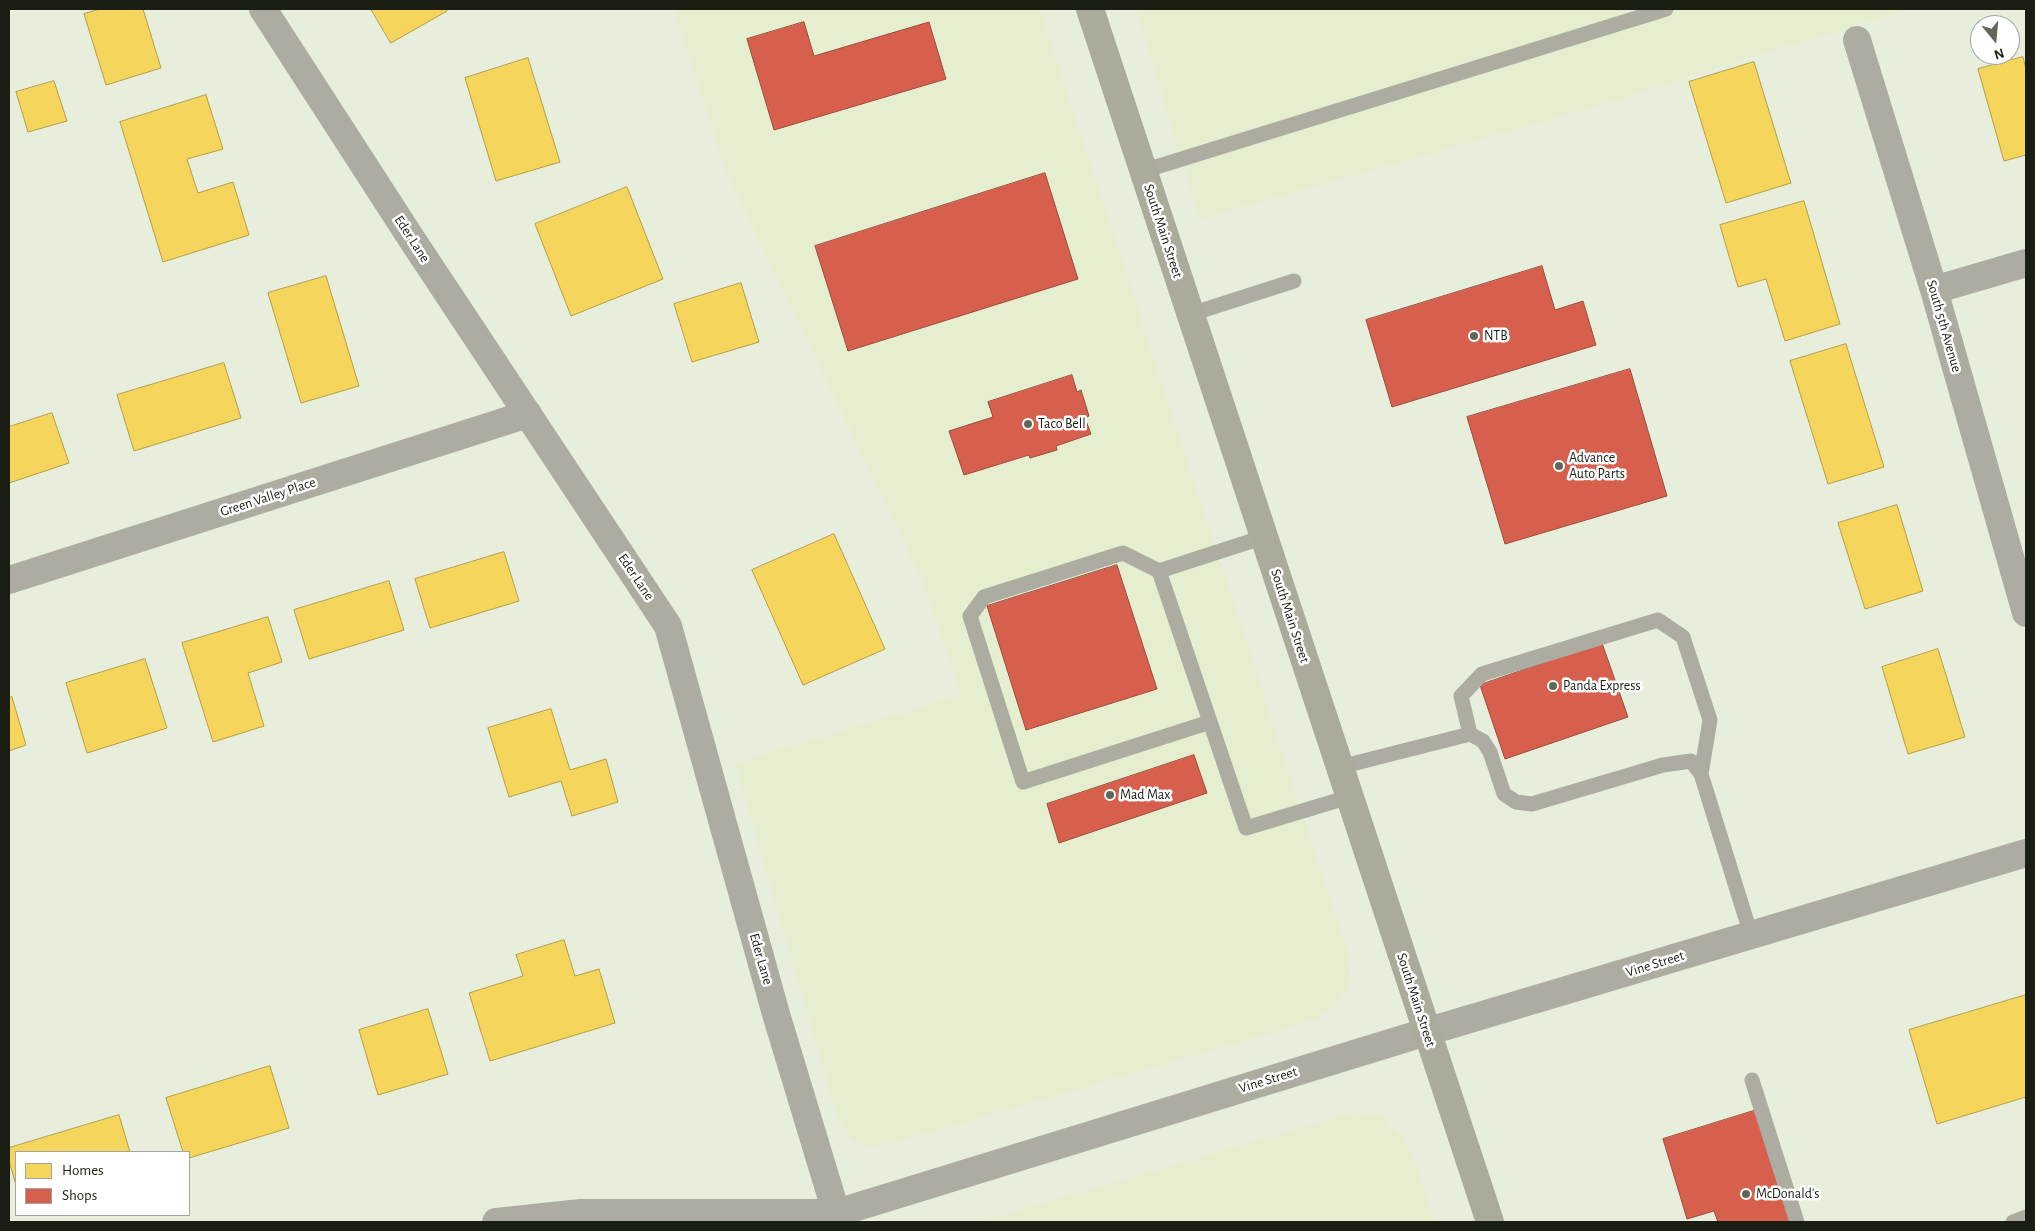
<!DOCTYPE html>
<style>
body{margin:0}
#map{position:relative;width:2035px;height:1231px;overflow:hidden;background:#e8eedc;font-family:"Alegreya Sans",sans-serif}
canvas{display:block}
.frame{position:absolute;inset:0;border:10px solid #1a1d11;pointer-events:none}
.legend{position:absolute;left:15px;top:1151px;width:175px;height:65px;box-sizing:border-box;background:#fff;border:1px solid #a3a5a0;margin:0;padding:6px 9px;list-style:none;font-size:15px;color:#1a1d11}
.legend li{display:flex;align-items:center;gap:10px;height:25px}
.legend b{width:25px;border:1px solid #a3a5a0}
.north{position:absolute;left:1970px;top:15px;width:50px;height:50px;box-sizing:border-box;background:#fff;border:1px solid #a3a5a0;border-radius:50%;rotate:163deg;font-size:14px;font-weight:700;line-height:20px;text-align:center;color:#1a1d11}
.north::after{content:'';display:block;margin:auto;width:18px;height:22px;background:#626658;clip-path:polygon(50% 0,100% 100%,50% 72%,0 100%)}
</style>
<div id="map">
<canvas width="2035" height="1231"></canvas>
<div class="frame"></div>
<ul class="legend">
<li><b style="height:14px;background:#f6d55c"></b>Homes</li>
<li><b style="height:14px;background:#d6604d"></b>Shops</li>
</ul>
<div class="north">N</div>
</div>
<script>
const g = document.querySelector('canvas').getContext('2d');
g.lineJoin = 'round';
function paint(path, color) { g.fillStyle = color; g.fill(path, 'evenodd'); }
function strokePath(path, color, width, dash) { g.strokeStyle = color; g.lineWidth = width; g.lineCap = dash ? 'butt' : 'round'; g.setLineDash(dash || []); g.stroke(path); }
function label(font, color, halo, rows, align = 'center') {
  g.font = font + ' "Alegreya Sans",sans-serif'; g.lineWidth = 5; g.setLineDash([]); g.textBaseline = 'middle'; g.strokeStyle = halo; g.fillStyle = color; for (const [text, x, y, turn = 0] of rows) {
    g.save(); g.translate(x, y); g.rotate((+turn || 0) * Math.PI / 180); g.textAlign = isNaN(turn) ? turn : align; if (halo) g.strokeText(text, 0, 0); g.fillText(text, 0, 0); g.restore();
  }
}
const built = new Path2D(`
 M673,9H1040L1348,953L1351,983L1336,1006L1315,1020L897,1142L871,1148L853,1142L837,1116L735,763L962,695L922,580L726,171Z
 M1136,9H1907L1595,107L1200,219Z
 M1352,1113L1382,1115L1387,1125L1402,1137L1419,1172L1434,1222H978Z`);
const homes = new Path2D(`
 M100,9H143L161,68L106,85L84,14Z
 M371,9H446L447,11L391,43Z
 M2023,57L2026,69V155L2004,161L1978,69Z
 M528,58L560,162L496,181L465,78Z
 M1754,62L1791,183L1726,203L1689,82Z
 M54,81L67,121L28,132L16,92Z
 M206,95L223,149L187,159L198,193L233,182L249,235L163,262L120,122Z
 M627,187L663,279L571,316L535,224Z
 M1804,201L1840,324L1785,341L1766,279L1738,287L1720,225Z
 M326,276L359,386L301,403L268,293Z
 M741,283L759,342L692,362L674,304Z
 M1846,344L1884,467L1828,484L1790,361Z
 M224,363L241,418L134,451L117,395Z
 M52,413L69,463L9,483V427Z
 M1897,505L1923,591L1865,609L1838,523Z
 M834,534L885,649L803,685L752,570Z
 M504,552L519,601L430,628L415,579Z
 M389,581L404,630L309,659L294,610Z
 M268,617L282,662L248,673L264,726L213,742L182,643Z
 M1938,649L1965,737L1908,754L1882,667Z
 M145,659L167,728L87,753L66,683Z
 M12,697L26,745L9,751V698Z
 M551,709L570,770L606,759L618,802L572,816L561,781L509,797L488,728Z
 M564,940L575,976L599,969L615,1023L490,1061L469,993L523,976L516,955Z
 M2026,995V1097L1937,1124L1909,1030Z
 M428,1009L448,1074L378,1095L359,1030Z
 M270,1066L289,1128L189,1158V1152H183L166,1098Z
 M119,1115L130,1152H16V1185L9,1161V1148Z`);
const shops = new Path2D(`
 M804,22L814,56L929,22L946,79L774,130L747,39Z
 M1045,173L1078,279L848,351L815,246Z
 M1542,266L1555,310L1583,301L1596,345L1392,407L1366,320Z
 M1630,369L1667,496L1505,544L1467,417Z
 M1072,375L1077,392L1081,390L1089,416L1085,418L1091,434L1056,446L1057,450L1030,458L1029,455L964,475L949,431L993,417L988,402Z
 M1117,565L1157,689L1026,730L987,606Z
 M1602,643L1628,717L1505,759L1480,685Z
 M1194,755L1207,793L1059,843L1047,804Z
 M1760,1109L1795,1222H1718L1714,1211L1687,1219L1663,1139Z`);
const service = new Path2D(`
 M1143,171L1666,9
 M1191,314L1294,281
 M1264,537L1159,571L1246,828L1349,797
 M1159,571L1123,553L984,597L970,616L1023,782L1210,722
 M1470,734L1461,696L1482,674L1658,620L1683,637L1710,720L1701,774
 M1340,767L1470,734L1483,741L1490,752L1504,794L1516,802L1532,804L1663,765L1691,761L1701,774L1751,935
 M1752,1080L1797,1222
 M2013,1222L2026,1217`);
const minor = new Path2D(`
 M263,9L411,238L668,626L776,1014L839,1222
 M1857,40L1934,290L2026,613
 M1934,290L2026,263
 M9,580L528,414
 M496,1222L581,1213H837L1426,1032L2026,853`);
const secondary = new Path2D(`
 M1090,9L1490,1222`);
const markers = [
 [1474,336,5,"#626658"],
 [1028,424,5,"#626658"],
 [1559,466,5,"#626658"],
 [1553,686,5,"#626658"],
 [1110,795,5,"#626658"],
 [1746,1194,5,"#626658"]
];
const streetNames = [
 ["South Main Street",1163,231,72],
 ["Eder Lane",412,239,57],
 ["South 5th Avenue",1944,326,74],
 ["Green Valley Place",268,497,-18],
 ["Eder Lane",636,577,56],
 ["South Main Street",1290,616,72],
 ["Eder Lane",761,959,74],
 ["Vine Street",1655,964,-17],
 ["South Main Street",1416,1000,72],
 ["Vine Street",1268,1080,-17]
];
const poiNames = [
 ["NTB",1484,336],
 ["Taco Bell",1038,424],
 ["Advance",1569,458],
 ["Auto Parts",1569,474],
 ["Panda Express",1563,686],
 ["Mad Max",1120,795],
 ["McDonald's",1756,1194]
];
paint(built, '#e5efd0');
paint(homes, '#f6d55c');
strokePath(homes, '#b49e46', 1);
paint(shops, '#d6604d');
strokePath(shops, '#9e4c3b', 1);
strokePath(service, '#adaca0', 15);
strokePath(minor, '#adaca0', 28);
strokePath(secondary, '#abab9c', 28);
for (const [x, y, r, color] of markers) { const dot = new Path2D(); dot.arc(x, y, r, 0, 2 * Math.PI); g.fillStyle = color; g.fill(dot); strokePath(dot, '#fff', 2); }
label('14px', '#1a1d11', '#fff', streetNames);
label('14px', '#1a1d11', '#fff', poiNames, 'left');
</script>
